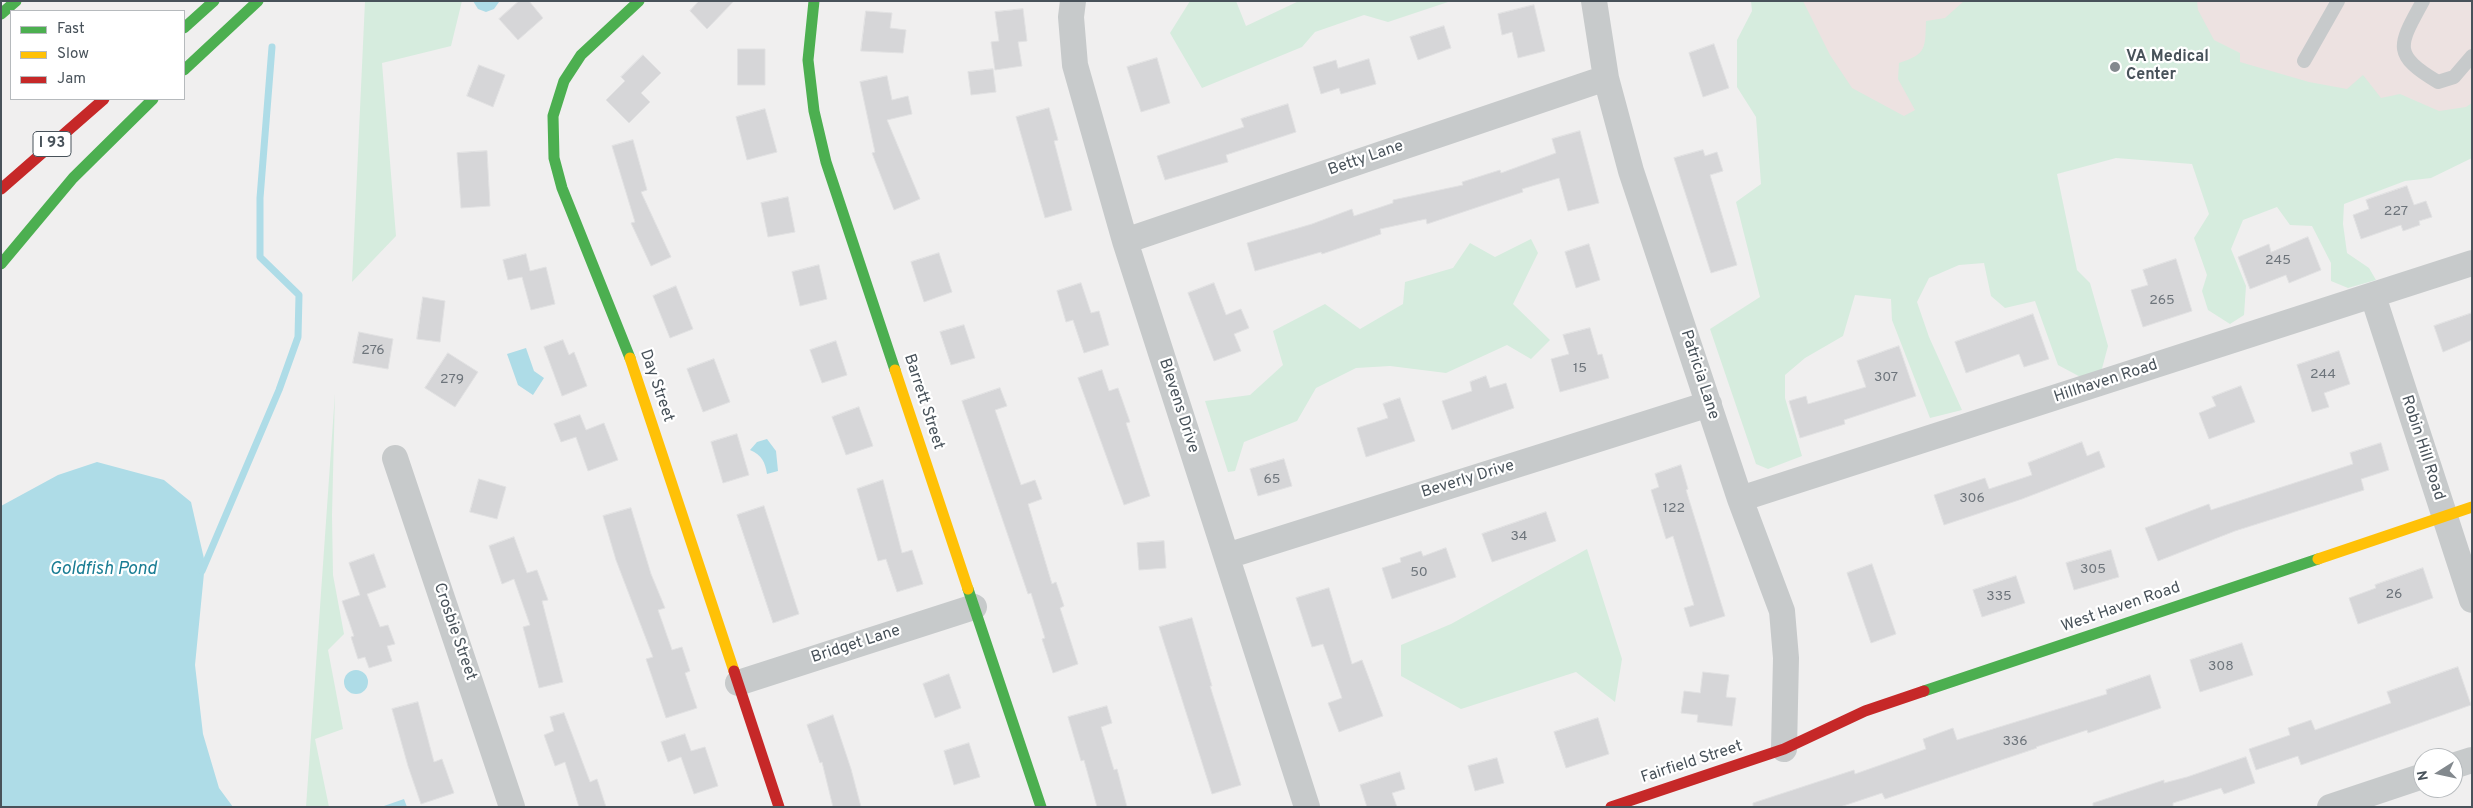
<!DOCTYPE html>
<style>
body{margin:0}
#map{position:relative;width:2473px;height:808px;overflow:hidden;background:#f0efef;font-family:Overpass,sans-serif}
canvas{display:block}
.frame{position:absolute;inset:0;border:2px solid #48525a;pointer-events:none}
.legend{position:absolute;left:10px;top:10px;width:175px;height:90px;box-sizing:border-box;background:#fff;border:1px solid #b6babd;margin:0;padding:6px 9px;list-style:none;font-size:15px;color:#48525a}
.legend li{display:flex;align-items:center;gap:10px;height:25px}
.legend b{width:25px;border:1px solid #b6babd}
.north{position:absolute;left:2413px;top:748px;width:50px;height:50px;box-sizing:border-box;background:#fff;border:1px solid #b6babd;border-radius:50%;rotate:260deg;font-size:14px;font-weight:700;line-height:20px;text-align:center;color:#48525a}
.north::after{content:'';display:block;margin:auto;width:18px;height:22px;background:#83898e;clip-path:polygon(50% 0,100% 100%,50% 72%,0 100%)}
</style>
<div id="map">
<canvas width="2473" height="808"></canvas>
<div class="frame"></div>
<ul class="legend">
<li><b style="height:6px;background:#4caf50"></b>Fast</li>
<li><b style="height:6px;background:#ffc107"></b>Slow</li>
<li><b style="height:6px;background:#c62828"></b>Jam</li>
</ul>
<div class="north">N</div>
</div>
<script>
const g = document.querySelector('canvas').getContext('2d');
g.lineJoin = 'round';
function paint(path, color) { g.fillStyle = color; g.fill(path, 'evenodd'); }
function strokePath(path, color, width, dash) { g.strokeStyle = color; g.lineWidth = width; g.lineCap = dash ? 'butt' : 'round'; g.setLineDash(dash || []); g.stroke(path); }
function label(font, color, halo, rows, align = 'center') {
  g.font = font + ' Overpass,sans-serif'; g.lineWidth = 4.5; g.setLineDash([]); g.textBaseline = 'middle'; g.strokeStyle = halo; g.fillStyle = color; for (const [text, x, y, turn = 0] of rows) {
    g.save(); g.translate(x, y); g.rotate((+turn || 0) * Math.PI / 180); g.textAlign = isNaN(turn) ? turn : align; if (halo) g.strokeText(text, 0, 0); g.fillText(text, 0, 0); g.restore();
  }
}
const medical = new Path2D(`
 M1755,1H2472V132L2195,159L2126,136L1766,220Z`);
const green = new Path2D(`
 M365,1H462L451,46L382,63L396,236L352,282Z
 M1190,1H1236L1246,26L1299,1H1451L1388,22L1364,15L1315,32L1302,47L1202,88L1170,33Z
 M1751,1H1803L1830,55L1852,88L1904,116L1915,110L1898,79L1899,63C1927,54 1925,48 1926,21L1945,18L1964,1H2197L2198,10L2214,40L2240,53V62L2309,82L2347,89L2363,75L2381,98L2400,94L2439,111L2466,107L2472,103V158L2431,178L2405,181L2344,204L2343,224L2347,253L2369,268L2376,280L2348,288L2331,281V263L2312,226L2290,225L2277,207L2243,220L2231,249L2246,286L2244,315L2230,324L2208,310L2202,291L2207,275L2194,238L2209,214L2192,164L2116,158L2057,174L2077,270L2090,283L2108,346L2100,376L2088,381L2058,365L2035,301L2005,308L1991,296L1984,263L1959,265L1929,278L1917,302L1929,337L1962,410L1930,418L1892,320L1891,299L1855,295L1843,336L1805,358L1785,375V398L1802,456L1768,469L1756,464L1710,329L1760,297L1736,202L1761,184L1756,117L1737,87V40L1752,11Z
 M1531,239L1538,253L1513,304L1550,340L1531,359L1507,345L1446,373L1390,366L1356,368L1316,388L1297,421L1244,442L1235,471L1228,472L1205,401L1250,395L1283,365L1273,331L1325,304L1360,329L1403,304L1405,282L1453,268L1470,243L1495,257Z
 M335,393L332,515L333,575L344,634L328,650L343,729L315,739L329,807H306Z
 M1587,549L1622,659L1615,702L1576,672L1461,709L1401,676V645L1451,624Z`);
const water = new Path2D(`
 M473,1H499V2L494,9L486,12L478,9Z
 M526,348L534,371L544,378L533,395L518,385L507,354Z
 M767,439L776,451L778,471L767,474C765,462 762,455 750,450L757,442Z
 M97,462L164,480L191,502L205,563L195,665L203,734L219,788L233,807H1V506L58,475Z
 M344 682a12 12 0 1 1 24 0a12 12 0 1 1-24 0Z
 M404,799L407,807H381Z`);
const stream = new Path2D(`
 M202,571L279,390L298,337L299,295L260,257V198L272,47`);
const building = new Path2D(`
 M519,1H529L543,18L518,40L499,19Z
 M699,1H734L707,29L690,11Z
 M1534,5L1545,51L1518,58L1512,32L1502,35L1498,14Z
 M1023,9L1027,41L1018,42L1022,66L995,70L991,42L999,41L995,12Z
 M866,11L892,13L890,28L906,30L903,53L861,51Z
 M1444,26L1451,48L1418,60L1410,37Z
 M1714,44L1729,88L1703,97L1689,53Z
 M738,49H765V85H738Z
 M643,55L661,73L641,93L650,102L629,123L606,100L625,81L621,77Z
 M1157,58L1170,103L1141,112L1127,67Z
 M1369,59L1376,84L1341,94L1339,88L1321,94L1313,67L1336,60L1338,68Z
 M479,65L505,75L493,107L467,96Z
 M993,69L996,92L971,95L968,72Z
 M887,76L892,100L908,96L912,114L887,120L920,199L894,210L872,153L875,152L860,82Z
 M1288,104L1296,132L1226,155L1228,162L1165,180L1157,156L1244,127L1241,119Z
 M1049,108L1058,140L1054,141L1072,210L1045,218L1016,117Z
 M765,109L777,152L747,160L736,117Z
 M1580,131L1599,203L1568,211L1559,178L1522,189L1523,192L1427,224L1426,219L1380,229L1381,234L1322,254L1321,252L1255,271L1247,243L1312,224L1352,209L1354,216L1393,203V200L1463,185L1462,182L1500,170L1501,173L1556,153L1552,139Z
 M633,140L647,190L641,192L671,257L651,266L631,223L635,222L612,146Z
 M1703,150L1705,156L1717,152L1723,171L1710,175L1737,265L1711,273L1674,158Z
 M487,151L490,206L461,208L457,153Z
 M2407,186L2414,205L2426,201L2432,217L2419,221L2420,225L2403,231L2401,225L2361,239L2353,215L2369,209L2366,200Z
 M788,197L795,232L768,237L761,203Z
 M2308,237L2321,270L2289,283L2286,275L2250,289L2238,257L2269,244L2271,252Z
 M1589,244L1600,280L1576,288L1565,252Z
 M939,253L952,292L924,302L911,262Z
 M526,254L530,271L546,267L555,304L531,310L522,277L508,280L503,260Z
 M2176,259L2192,311L2143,327L2131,290L2148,285L2143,270Z
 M819,265L827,299L800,306L792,272Z
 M1081,283L1091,313L1099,311L1109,345L1084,353L1073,320L1066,322L1057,291Z
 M1214,283L1226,315L1241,309L1249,328L1234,334L1241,351L1214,361L1188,293Z
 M676,286L693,329L670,338L653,296Z
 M423,297L445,301L440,342L417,339Z
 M2472,313V340L2443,352L2434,326Z
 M2033,314L2049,359L2024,367L2019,354L1966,373L1955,342Z
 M964,325L975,358L951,365L940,332Z
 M1590,328L1598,355L1602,354L1609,378L1560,392L1551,359L1569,354L1563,335Z
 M359,332L393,339L388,369L353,363Z
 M563,340L569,355L574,352L587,386L562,396L544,347Z
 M836,341L847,375L822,383L810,350Z
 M1899,346L1916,396L1844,420L1845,424L1800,438L1789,401L1806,396L1808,404L1866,387L1857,361Z
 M2339,351L2350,384L2324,393L2329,407L2312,412L2297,365Z
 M448,353L478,372L455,407L425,388Z
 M714,359L730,402L703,412L687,369Z
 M1102,370L1109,391L1118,388L1130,422L1126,423L1150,496L1124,505L1078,378Z
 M1486,376L1490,388L1506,383L1514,408L1452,430L1442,401L1472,391L1470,382Z
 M2241,386L2255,422L2209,439L2199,413L2216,406L2212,397Z
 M1000,388L1007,406L995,410L1021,485L1035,480L1042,499L1028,504L1052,584L1056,582L1064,606L1060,608L1078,664L1053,673L1042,639L1045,638L1031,593L1028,594L962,401Z
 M1400,398L1415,441L1366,457L1357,428L1388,418L1383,404Z
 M859,407L873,446L846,455L832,417Z
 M580,415L586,430L604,423L618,460L588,471L576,437L561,442L554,424Z
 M737,434L749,475L723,483L711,442Z
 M2082,442L2087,456L2099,451L2105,467L2022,499L1944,525L1934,495L1985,478L1989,489L2032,475L2028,463Z
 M2381,443L2389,470L2361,479L2364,490L2235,531L2158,561L2145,528L2209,504L2211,510L2353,464L2350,453Z
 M1284,459L1292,486L1258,496L1250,469Z
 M1681,465L1688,489L1686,490L1725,616L1690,627L1684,608L1694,605L1673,536L1666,539L1651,490L1659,487L1655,474Z
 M479,479L506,487L497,519L470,512Z
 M883,480L902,553L912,550L923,584L897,592L886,559L878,561L857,489Z
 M764,506L799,614L773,623L737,515Z
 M631,508L651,574L665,608L658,610L672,650L682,647L690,671L685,673L697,708L666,718L646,659L653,657L616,560L603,516Z
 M1546,512L1556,541L1492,562L1482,534Z
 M514,537L527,573L537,570L548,600L542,601L563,682L539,688L523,627L530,625L514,579L502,584L489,546Z
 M1164,541L1166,568L1139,570L1137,543Z
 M1446,548L1456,577L1392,599L1382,568L1401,562L1400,558L1421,551L1423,556Z
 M2111,550L2119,577L2074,590L2066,563Z
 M374,554L386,587L367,594L380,627L388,625L395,644L387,646L392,661L369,668L365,657L358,659L351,637L354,636L342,601L360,595L349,563Z
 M1872,564L1896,634L1871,643L1847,573Z
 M2423,568L2433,598L2358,624L2349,598L2376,588L2375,585Z
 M2016,576L2025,603L1982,617L1973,590Z
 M1329,588L1352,664L1362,660L1383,716L1339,732L1328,703L1342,698L1323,644L1312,647L1296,598Z
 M1192,618L1212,686H1210L1241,785L1212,794L1159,627Z
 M2242,643L2253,675L2200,692L2190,660Z
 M2458,667L2471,705L2301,765L2298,756L2256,770L2249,749L2290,735L2288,728L2311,720L2315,730L2391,703L2387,692Z
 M1703,672L1729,675L1726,697L1736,698L1732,726L1697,722L1698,715L1681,713L1684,691L1700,693Z
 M949,674L961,708L935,718L923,684Z
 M2150,675L2161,708L2088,733L2087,730L2036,747L2037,748L1885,799L1882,793L1840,807H1753V803L1854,770L1855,774L1926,749L1923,739L1953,728L1957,740L2107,694L2106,690Z
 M418,702L434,762L442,759L454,793L421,804L408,766L392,709Z
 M1107,706L1112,723L1101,727L1114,770L1117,769L1127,807H1097L1084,760L1081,761L1068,717Z
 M564,713L590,782L597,779L606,807H579L565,762L555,766L544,735L554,731L550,717Z
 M833,715L851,769L861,807H833L822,762L820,763L807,725Z
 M1598,718L1609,754L1566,768L1554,732Z
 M685,734L691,751L705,747L718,786L694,794L681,757L668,762L661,742Z
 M969,743L980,777L954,785L944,751Z
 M2246,757L2255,783L2224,794L2221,788L2173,803V807H2093V803L2164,780V783L2187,777Z
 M1497,758L1504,783L1475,791L1468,766Z
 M1400,772L1405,789L1392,793L1397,807H1367L1360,785Z`);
const lane = new Path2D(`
 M2423,1C2399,45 2391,54 2438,82L2454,77L2472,56
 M2304,61L2338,1`);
const street = new Path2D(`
 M1073,1L1071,17L1075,65L1125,241L1307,807
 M1594,1L1606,78L1631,171L1740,499L1782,611L1786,658L1784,749
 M1125,241L1606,78
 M2373,296L2472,600
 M395,458L512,807
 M1740,499L2472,263
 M1227,556L1709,404
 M738,683L974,607
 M2453,766L2472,760
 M2330,807L2423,776`);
const fast = new Path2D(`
 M814,1L808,60L814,111L826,162L895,370
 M1,14L16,1
 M184,28L214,1
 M184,70L258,1
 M1,264L73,178L153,99
 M630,358L562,188L554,158L553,116L564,81L581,55L639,1
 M968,589L1041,807
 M1924,691L2318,559`);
const slow = new Path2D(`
 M630,358L734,671
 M895,370L968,589
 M2318,559L2472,507`);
const jam = new Path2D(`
 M1,189L104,99
 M734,671L779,807
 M1611,807L1784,749L1865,711L1924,691`);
const markers = [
 [2115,67,6,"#83898e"]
];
const numberNames = [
 ["227",2396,212],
 ["245",2278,261],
 ["265",2162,301],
 ["276",373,351],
 ["15",1580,369],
 ["244",2323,375],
 ["307",1886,378],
 ["279",452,380],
 ["65",1272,480],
 ["306",1972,499],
 ["122",1674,509],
 ["34",1519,537],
 ["305",2093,570],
 ["50",1419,573],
 ["26",2394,595],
 ["335",1999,597],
 ["308",2221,667],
 ["336",2015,742]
];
const shields = [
 [52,144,38]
];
const shieldNames = [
 ["I 93",52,144]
];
const poiNames = [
 ["VA Medical",2126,58],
 ["Center",2126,76]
];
const streetNames = [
 ["Betty Lane",1366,159,-19],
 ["Patricia Lane",1699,375,72],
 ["Hillhaven Road",2106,382,-18],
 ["Day Street",656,386,71],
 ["Barrett Street",923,402,72],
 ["Blevens Drive",1178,406,72],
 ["Robin Hill Road",2422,448,72],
 ["Beverly Drive",1468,480,-17],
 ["West Haven Road",2121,608,-19],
 ["Crosbie Street",454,632,71],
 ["Bridget Lane",856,645,-18],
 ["Fairfield Street",1692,763,-18]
];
const waterNames = [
 ["Goldfish Pond",103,570]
];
paint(medical, '#ede2e1');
paint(green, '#d6ecde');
paint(water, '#aedce7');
strokePath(stream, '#aedce7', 7);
paint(building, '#d6d6d8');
strokePath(building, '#e1e1e2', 1);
strokePath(lane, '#c7cacb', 14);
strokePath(street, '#c7cacb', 26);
strokePath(fast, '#4caf50', 11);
strokePath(slow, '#ffc107', 11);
strokePath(jam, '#c62828', 11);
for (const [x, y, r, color] of markers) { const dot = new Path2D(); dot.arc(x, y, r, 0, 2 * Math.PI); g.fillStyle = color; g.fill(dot); strokePath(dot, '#fff', 2); }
label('14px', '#6d747b', null, numberNames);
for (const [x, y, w] of shields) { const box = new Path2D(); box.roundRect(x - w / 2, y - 12.5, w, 25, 4); g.fillStyle = '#fff'; g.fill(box); strokePath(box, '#48525a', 1); }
label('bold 15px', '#48525a', null, shieldNames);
label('bold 16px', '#48525a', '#fff', poiNames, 'left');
label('16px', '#48525a', '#fff', streetNames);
label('italic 18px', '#1a7d94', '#fff', waterNames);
</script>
